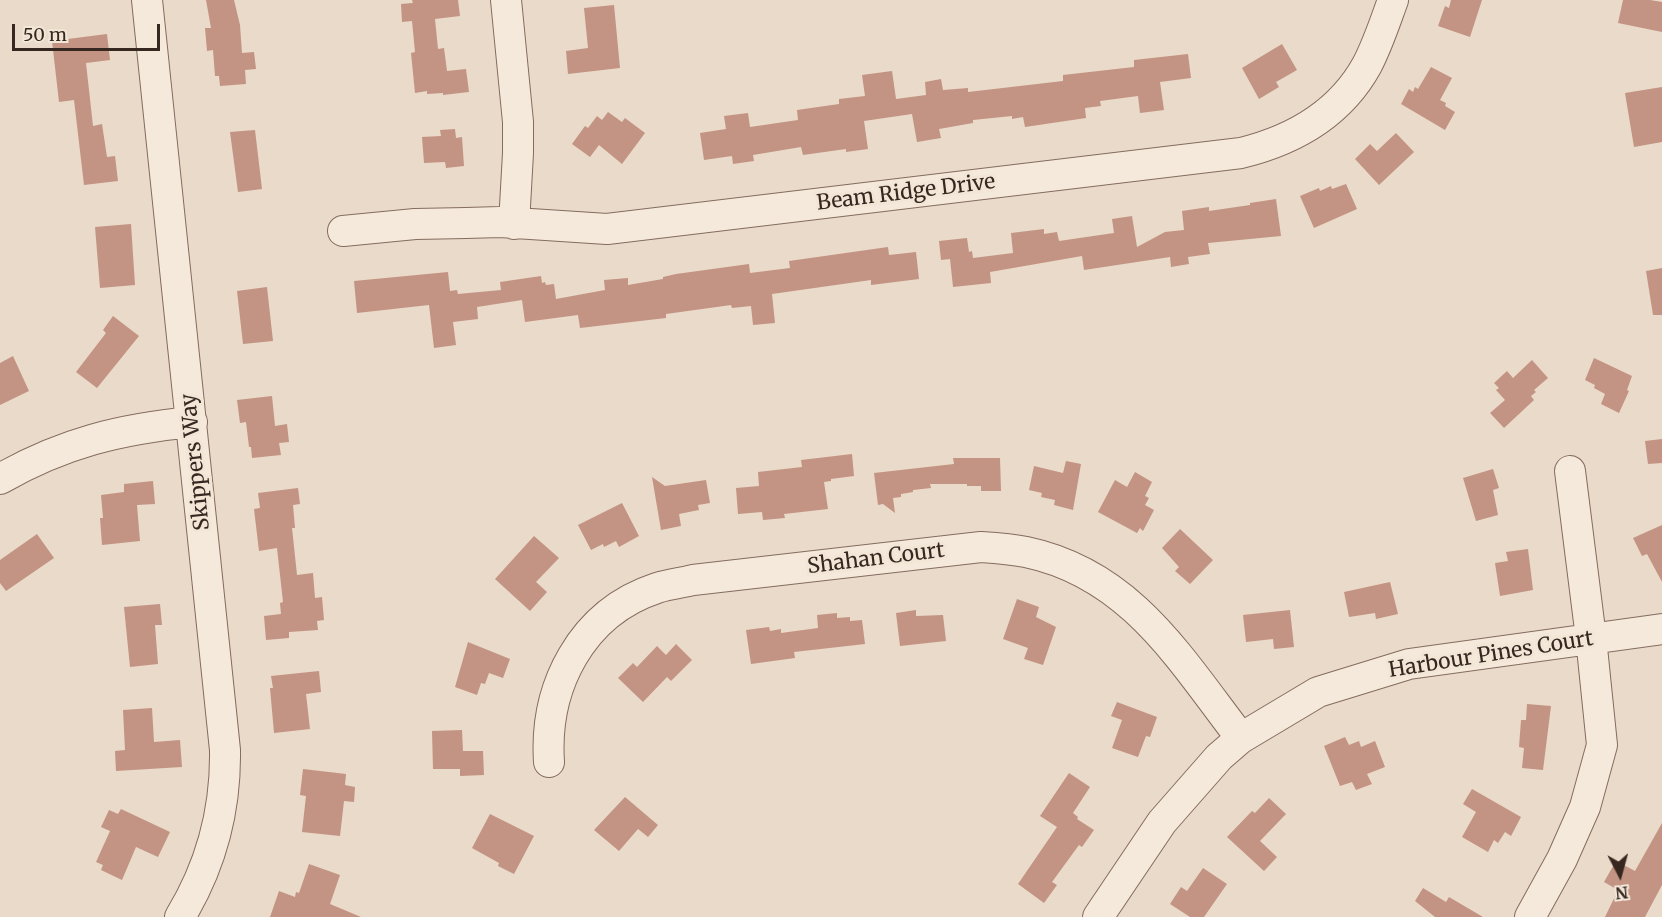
<!DOCTYPE html>
<style>
body{margin:0}
#map{position:relative;width:1662px;height:917px;overflow:hidden;background:#eadac9;font-family:Merriweather,serif}
canvas{display:block}
.north{position:absolute;left:1590px;top:845px;width:60px;height:60px;-webkit-text-stroke:4px #f2e6d7;paint-order:stroke;rotate:174deg;font-size:16px;font-weight:700;line-height:24px;text-align:center;color:#362821}
.north::after{content:'';display:block;margin:auto;width:21px;height:27px;background:#362821;clip-path:polygon(50% 0,100% 100%,50% 72%,0 100%)}
.scale{position:absolute;left:12px;top:24px;width:148px;height:27px;box-sizing:border-box;border:3px solid #362821;border-top:0;padding-left:8px;font-size:18px;line-height:21px;white-space:nowrap;color:#362821;-webkit-text-stroke:4px #f2e6d7;paint-order:stroke}
</style>
<div id="map">
<canvas width="1662" height="917"></canvas>
<div class="north">N</div>
<div class="scale">50 m</div>
</div>
<script>
const g = document.querySelector('canvas').getContext('2d');
g.lineJoin = 'round';
function paint(path, color) { g.fillStyle = color; g.fill(path, 'evenodd'); }
function strokePath(path, color, width, dash) { g.strokeStyle = color; g.lineWidth = width; g.lineCap = dash ? 'butt' : 'round'; g.setLineDash(dash || []); g.stroke(path); }
function label(font, color, halo, rows, align = 'center') {
  g.font = font + ' Merriweather,serif'; g.lineWidth = 6; g.setLineDash([]); g.textBaseline = 'middle'; g.strokeStyle = halo; g.fillStyle = color; for (const [text, x, y, turn = 0] of rows) {
    g.save(); g.translate(x, y); g.rotate((+turn || 0) * Math.PI / 180); g.textAlign = isNaN(turn) ? turn : align; if (halo) g.strokeText(text, 0, 0); g.fillText(text, 0, 0); g.restore();
  }
}
const building = new Path2D(`
 M206,0H234L240,25L242,53L254,52L256,69L245,70L246,84L220,86L219,76H215L213,50L207,51L205,28H211Z
 M412,0H458L460,16L435,19L438,49L444,48L447,71L466,69L469,92L443,95V93L427,94V91L415,93L411,53L415,52L412,21L402,22L401,4L413,3Z
 M1451,0H1482L1470,37L1438,26L1445,6L1449,8Z
 M1623,0H1650L1662,2V32L1618,23Z
 M614,5L620,68L568,74L566,51L588,48L584,8Z
 M107,34L110,60L86,63L93,126L102,124L107,157L115,156L118,181L84,185L74,100L59,102L52,41Z
 M1282,44L1297,70L1276,82L1279,87L1259,99L1242,68Z
 M1188,54L1191,78L1160,82L1164,110L1140,113L1138,96L1100,101L1101,106L1085,108L1086,118L1025,127L1023,117L1012,119V116L973,120V123L939,129L941,138L917,142L912,114L864,121L868,149L846,152V149L803,155L801,147L753,155L754,161L733,164L732,156L704,160L700,133L726,129L724,116L748,113L750,127L798,120L797,110L839,104V99L865,96L862,75L892,71L896,99L926,95L925,82L941,79L943,90L968,88V92L1063,81V75L1134,67V60Z
 M1431,67L1452,78L1440,100L1446,103L1445,106L1455,112L1445,130L1401,104L1409,89L1413,92L1415,87L1418,89Z
 M1662,87V142L1634,147L1625,93Z
 M608,112L622,122L625,118L645,133L622,164L599,145L590,157L572,144L585,126L588,128L597,116L602,120Z
 M455,129L456,138L462,137L464,166L446,168L445,162L424,163L422,137L441,136L440,130Z
 M255,130L262,189L238,192L230,132Z
 M1396,133L1414,152L1379,185L1355,159L1370,144L1377,151Z
 M1346,184L1357,209L1314,228L1300,196L1319,188L1320,191L1331,186L1332,189Z
 M1276,199L1281,236L1208,243L1210,254L1188,257L1189,264L1171,267L1170,257L1084,270L1082,256L990,272L991,283L953,287L950,259L941,260L939,241L967,238L969,252L972,251L973,258L1013,253L1011,233L1044,229V234L1057,232L1059,241L1114,233L1112,219L1132,216L1137,247L1165,232L1184,230L1182,211L1209,207V211L1250,205V203Z
 M131,224L135,285L100,288L95,227Z
 M888,247L889,255L916,252L919,279L871,285V280L772,294L775,323L753,325L751,306L732,308L731,305L666,314V318L580,328L578,315L525,322L522,300L477,307L478,319L453,322L456,345L434,348L429,305L357,313L354,281L448,272L450,291L457,290L458,294L501,290L500,282L541,276L542,283L545,282L546,285L554,284L556,299L605,290L604,280L628,278V285L663,279V277L676,274L749,264L750,273L790,268L789,261Z
 M1662,268V315H1653L1646,271Z
 M267,287L273,341L243,344L237,291Z
 M113,316L139,336L97,388L76,372L106,333L103,330Z
 M13,356L29,391L0,405V363Z
 M1594,358L1632,376L1627,390L1629,391L1619,413L1601,404L1605,394L1594,388L1595,385L1585,380Z
 M1532,360L1548,378L1534,390L1536,392L1531,396L1534,400L1504,428L1490,413L1505,400L1496,390L1499,388L1494,383L1507,371L1513,378Z
 M272,396L275,426L287,424L289,442L279,443L281,455L252,458L251,447H249L246,422L240,423L237,400Z
 M1662,439V463L1648,464L1645,441Z
 M852,454L854,476L831,479V481L824,482L828,509L784,514L785,518L763,520L762,512L738,514L736,488L759,486L758,472L802,467L801,460Z
 M953,458H1000L1001,491H981V486H967V484H930L931,488L913,490V492L901,494V497L893,498L895,513L883,504L878,505L874,473L954,464Z
 M1066,461L1081,464L1073,510L1054,505L1055,500L1041,497L1042,493L1029,490L1034,466L1063,473Z
 M1493,469L1499,488L1493,490L1498,515L1476,521L1463,478Z
 M1135,472L1152,482L1145,496L1149,498L1145,505L1154,510L1143,531L1140,528L1137,533L1098,512L1115,480L1127,487Z
 M652,477L665,486L706,480L710,503L698,505L699,510L679,514L681,526L661,530Z
 M153,481L155,504L137,505L140,541L102,545L100,518H103L101,495L124,492V484Z
 M298,488L300,504L293,505L295,528H292L297,575L313,573L315,598L322,597L324,620L317,621L318,630L289,632V638L266,640L264,616L281,614L280,603L283,602L277,548L259,551L254,509L260,508L258,493Z
 M622,503L639,536L619,547L616,541L604,547L603,544L591,550L578,525Z
 M1662,525V582L1647,554L1642,556L1633,538Z
 M1180,529L1213,560L1190,584L1175,571L1179,567L1162,548Z
 M37,534L54,558L6,591L0,583V560Z
 M534,536L559,558L536,582L547,592L530,611L495,579Z
 M1528,549L1533,590L1500,596L1495,563L1508,561L1506,552Z
 M1390,582L1398,614L1376,619L1375,613L1349,617L1344,592Z
 M1017,599L1039,607L1036,617L1056,627L1043,665L1024,659L1028,648L1003,639Z
 M160,604L162,625H155L158,664L130,667L124,607Z
 M916,610V616L943,615L946,641L900,646L896,613Z
 M1290,610L1294,647L1274,649L1273,639L1246,642L1243,615Z
 M837,613V618L850,617V621L862,620L865,644L794,652L795,658L751,664L746,630L769,627L770,631L781,629V633L818,628L817,615Z
 M468,642L510,659L503,678L489,673L485,684L481,683L477,695L455,687Z
 M676,644L692,660L671,681L667,677L643,702L618,678L633,663L637,667L657,646L666,655Z
 M319,671L321,692L306,694L310,729L274,733L270,688H273L271,676Z
 M1117,702L1157,717L1150,737L1146,736L1138,757L1112,748L1122,720L1111,716Z
 M1527,704L1551,706L1543,770L1522,768L1524,748L1519,747L1521,720H1526Z
 M152,708L154,742L180,740L182,767L116,771L115,751L125,750L123,710Z
 M462,730L463,751H483L484,775L460,776V769H433L432,731Z
 M1345,737L1349,745L1359,741L1361,747L1375,741L1385,767L1367,774L1372,784L1356,790L1352,782L1340,786L1324,746Z
 M303,769L346,774L345,785L355,787L354,802L344,801L340,836L302,832L306,796L300,795Z
 M1069,773L1090,787L1073,813L1078,817L1077,819L1094,830L1082,847L1079,845L1052,882L1057,885L1044,903L1018,884L1057,827L1040,816Z
 M1472,789L1521,817L1511,836L1505,832L1498,843L1494,840L1488,852L1462,837L1476,812L1463,804Z
 M625,797L658,825L648,837L638,829L619,851L594,830Z
 M1269,798L1286,814L1260,841L1277,857L1264,871L1227,837L1252,811L1255,813Z
 M121,809L170,832L158,857L136,847L122,880L101,870L103,865L96,862L110,831L101,827L109,810L118,814Z
 M490,814L534,836L514,874L498,866L499,863L472,848Z
 M1662,823V885L1645,917H1605L1618,890L1604,882L1616,861L1635,871Z
 M309,864L340,875L330,904L361,917H270L279,891L295,897L296,892L299,893Z
 M1203,868L1227,884L1204,917H1190L1170,904L1181,887L1187,891Z
 M1423,888L1446,902L1449,897L1483,917H1435L1415,901Z`);
const minor = new Path2D(`
 M147,0L225,750C226,809 211,866 180,917
 M506,0L518,122V153L514,224
 M343,231L415,224L466,223L500,222L607,229L1241,153C1294,140 1340,114 1367,65C1378,44 1385,22 1393,0
 M0,479C63,443 120,429 192,422
 M549,762C544,687 581,613 657,588C668,584 681,583 693,580L981,547C996,548 1011,549 1026,552C1131,574 1180,659 1241,738
 M1098,917L1162,822L1219,757L1241,738L1318,692L1409,664L1662,629
 M1530,917L1562,859L1585,807L1602,745L1591,638L1570,471`);
const streetNames = [
 ["Beam Ridge Drive",906,193,-7],
 ["Skippers Way",196,462,-96],
 ["Shahan Court",876,559,-7],
 ["Harbour Pines Court",1491,655,-9]
];
paint(building, '#c39383');
strokePath(minor, '#846c5f', 32);
strokePath(minor, '#f5e9db', 30);
label('21px', '#362821', '#f2e6d7', streetNames);
</script>
